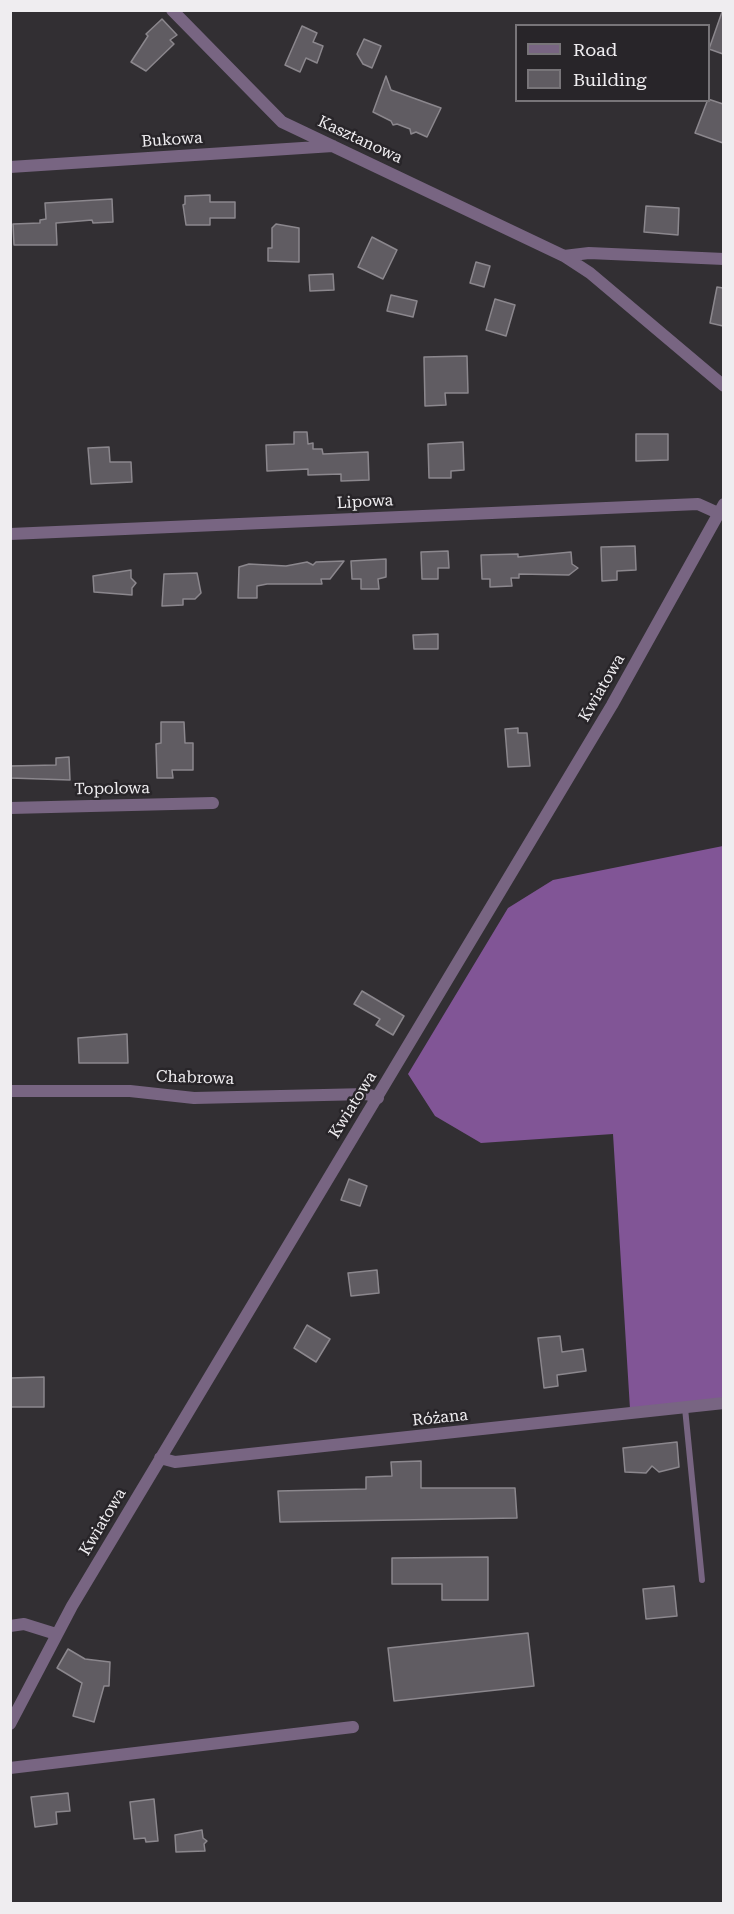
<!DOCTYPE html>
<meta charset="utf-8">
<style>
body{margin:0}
#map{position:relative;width:734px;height:1914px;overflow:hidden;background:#322f33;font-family:"Roboto Serif",serif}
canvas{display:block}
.frame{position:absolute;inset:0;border:12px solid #efedf0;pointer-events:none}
.legend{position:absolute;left:515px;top:24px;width:195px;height:78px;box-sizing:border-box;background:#282529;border:2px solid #787579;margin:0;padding:8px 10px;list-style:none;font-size:18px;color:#efedf0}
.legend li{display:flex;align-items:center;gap:12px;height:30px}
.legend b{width:30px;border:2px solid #787579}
</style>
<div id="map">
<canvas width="734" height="1914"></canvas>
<div class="frame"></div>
<ul class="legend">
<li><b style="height:8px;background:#786582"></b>Road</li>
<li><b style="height:16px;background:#605c62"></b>Building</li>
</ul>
</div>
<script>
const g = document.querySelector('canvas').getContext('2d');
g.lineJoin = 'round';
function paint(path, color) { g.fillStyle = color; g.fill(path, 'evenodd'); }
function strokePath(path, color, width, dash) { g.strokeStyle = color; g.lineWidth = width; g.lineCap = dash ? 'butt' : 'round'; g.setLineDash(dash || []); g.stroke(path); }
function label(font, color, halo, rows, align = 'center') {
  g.font = font + ' "Roboto Serif",serif'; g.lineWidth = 5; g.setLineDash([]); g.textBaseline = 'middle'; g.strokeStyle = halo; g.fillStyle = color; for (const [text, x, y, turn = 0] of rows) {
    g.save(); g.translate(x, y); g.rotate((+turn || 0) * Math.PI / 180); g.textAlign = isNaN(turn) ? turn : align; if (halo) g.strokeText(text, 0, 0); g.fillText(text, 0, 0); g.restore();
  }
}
const forest = new Path2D(`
 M723,846V1399L630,1409L613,1134L481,1143L435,1116L408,1074L508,908L553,880Z`);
const building = new Path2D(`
 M722,12L723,13V54L709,49Z
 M162,19L177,35L170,40L174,44L146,71L131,62L148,36L146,34Z
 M302,26L317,33L313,42L323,46L317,63L306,58L300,72L285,65Z
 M364,39L381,46L372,68L363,64L357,54Z
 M386,76L391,90L441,108L427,137L416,132L411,134L410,129L397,124L393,125L391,121L373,112Z
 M708,99L723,104V143L695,133Z
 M210,195V202H235V218H210V225H186L183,205L185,204V196Z
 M112,199L113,222L93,223L92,220L56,223L57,245H14L13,224L40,223V220L46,219L45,203Z
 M646,206L679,208L678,235L644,232Z
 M276,224L299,228V262L268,261V248H272V228Z
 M372,237L397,250L383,279L358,267Z
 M476,262L490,266L484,287L470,283Z
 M333,274L334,290L310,291L309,275Z
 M717,287L723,288V326L710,323Z
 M391,295L417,301L413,317L387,311Z
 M495,299L515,305L506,336L486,330Z
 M467,356L468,393H445L446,405L425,406L424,357Z
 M294,432H307L308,444L313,443V449H322L323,454L368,452L369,480L341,481V474L308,475V469L267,471L266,445L294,444Z
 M636,434H668V460L636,461Z
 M463,442L464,470L451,471V478H429L428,444Z
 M109,447L110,462H131L132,482L91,484L88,448Z
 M635,546L636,570L617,571V580L602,581L601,547Z
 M448,551L449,568H438V579H422L421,552Z
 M571,552L572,564L578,568L569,575L519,574V578H511L512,586L490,587V579H482L481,555L518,554V557Z
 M386,559V577L378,579L379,589H361V579H352L351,561Z
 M344,561L330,579H321L322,584H267L257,586V598H238L239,567L249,564L286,566L307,562L313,565L316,562Z
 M131,570V578L136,583L132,588V595L94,592L93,576Z
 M197,573L201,593L195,599H183V605L162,606L164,574Z
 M438,634V649H414L413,635Z
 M161,722H184L185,743H193V770H172L173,778H157L156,744L161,743Z
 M518,728V733H527L530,766L508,767L505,729Z
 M69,757L70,780L10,778V766L56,765V758Z
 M362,991L404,1016L393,1035L376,1025L380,1019L354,1004Z
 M127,1034L128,1063H79L78,1038Z
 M349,1179L367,1186L360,1206L341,1200Z
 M377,1270L379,1293L351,1296L348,1273Z
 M307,1325L330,1339L316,1362L294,1348Z
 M560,1336L562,1352L583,1349L586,1371L557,1375L558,1386L544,1388L538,1338Z
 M44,1377V1407H10V1378Z
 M677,1442L679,1467L659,1472L652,1466L646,1473L625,1472L623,1448Z
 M421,1461V1488H515L517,1518L280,1522L278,1491L366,1489V1477L392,1476L391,1462Z
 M488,1557V1600H442V1584H392V1558Z
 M674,1586L677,1616L646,1619L643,1589Z
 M528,1633L534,1686L394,1701L388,1648Z
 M68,1649L85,1659L110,1662L109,1686H104L94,1722L73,1716L82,1683L57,1668Z
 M68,1793L70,1811L56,1812L57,1824L35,1827L31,1797Z
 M154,1799L158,1841L146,1842L145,1838L134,1839L130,1802Z
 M202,1830L203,1838L207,1841L204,1844L205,1851L176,1852L175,1835Z`);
const service = new Path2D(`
 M685,1408L702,1580`);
const minor = new Path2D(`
 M172,10L282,122L564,256L590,273L724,386
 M10,167L333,146
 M564,256L589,253L724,259
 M10,534L698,504L718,513
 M10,808L213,803
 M10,1091H130L194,1098L367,1094L378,1098
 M160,1458L175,1462L724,1403
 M10,1626L24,1624L56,1634
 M10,1724L72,1606L612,705L724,504
 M10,1768L353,1727`);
const streetNames = [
 ["Bukowa",172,140,-4],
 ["Kasztanowa",360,140,25],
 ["Lipowa",365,502,-3],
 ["Kwiatowa",602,688,-60],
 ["Topolowa",112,789,-1],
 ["Chabrowa",195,1078,2],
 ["Kwiatowa",353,1105,-58],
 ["Różana",440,1418,-6],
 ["Kwiatowa",103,1522,-59]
];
paint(forest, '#815596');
paint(building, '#605c62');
strokePath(building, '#8b878d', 1.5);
strokePath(service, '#786582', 6);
strokePath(minor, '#786582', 12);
label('16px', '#efedf0', '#282529', streetNames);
</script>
